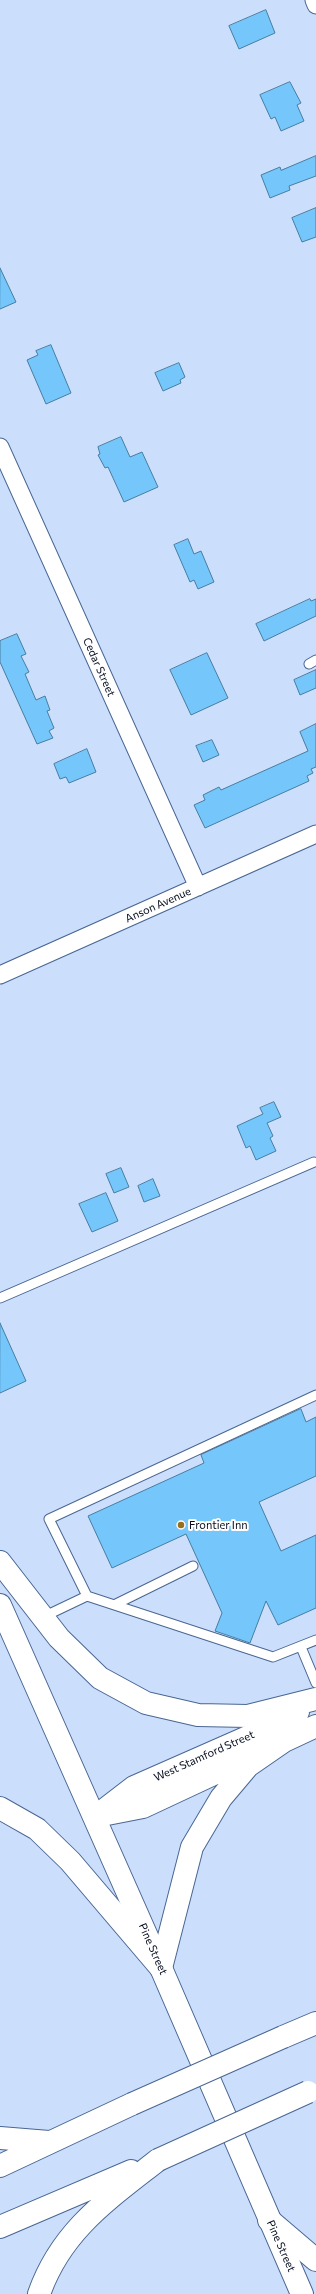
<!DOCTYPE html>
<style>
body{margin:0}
canvas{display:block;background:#cbdffd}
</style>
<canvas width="316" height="2294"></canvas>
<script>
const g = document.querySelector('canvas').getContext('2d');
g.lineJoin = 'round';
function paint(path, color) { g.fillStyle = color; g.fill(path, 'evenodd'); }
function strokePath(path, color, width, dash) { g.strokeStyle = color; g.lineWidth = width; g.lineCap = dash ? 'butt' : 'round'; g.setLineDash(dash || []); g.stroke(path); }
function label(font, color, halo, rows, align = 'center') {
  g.font = font + ' Commissioner,sans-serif'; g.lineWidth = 4; g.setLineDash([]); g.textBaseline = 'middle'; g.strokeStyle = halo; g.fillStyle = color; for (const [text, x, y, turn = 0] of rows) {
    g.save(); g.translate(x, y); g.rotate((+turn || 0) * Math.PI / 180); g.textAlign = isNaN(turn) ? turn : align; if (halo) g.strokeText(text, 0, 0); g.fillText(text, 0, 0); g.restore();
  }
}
const building = new Path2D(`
 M266,10L275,33L239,49L229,26Z
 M290,82L301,103L297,105L304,121L281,131L275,117L271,119L260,95Z
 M316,156V176L289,186L290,190L270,198L261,175L280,167L281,170Z
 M316,208V237L302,242L292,218Z
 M0,268L16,302L0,309Z
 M51,345L71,393L46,404L27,360L38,355L36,351Z
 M179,363L185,377L180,380L181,383L163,391L155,373Z
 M121,437L130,457L142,452L158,487L124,502L108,467L105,468L98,455L100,454L98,447Z
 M188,539L194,554L201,551L214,582L198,589L194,580L190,582L174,545Z
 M310,599L311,601L316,599V616L264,641L256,624Z
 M17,634L26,654L21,656L29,672L25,674L36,700L45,696L50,710L47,711L54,728L49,731L53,738L37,744L0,662V641Z
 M207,653L228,698L191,715L170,670Z
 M316,670V688L300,695L294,680Z
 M316,724V767L311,769L313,773L307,776L309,781L205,828L194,805L205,800L203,795L219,787L221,790L308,751L300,732Z
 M212,740L219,755L203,762L196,746Z
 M87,749L96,772L69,783L66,777L60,779L54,764Z
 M274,1102L281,1117L267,1123L273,1136L270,1138L276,1151L256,1160L250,1146L246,1148L237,1126L263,1114L260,1108Z
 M121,1168L129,1187L114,1193L106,1174Z
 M153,1179L160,1196L144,1202L138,1186Z
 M106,1193L118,1221L92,1232L79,1204Z
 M0,1323L26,1381L0,1393Z
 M301,1409L306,1422L316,1417V1476L259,1502L281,1551L316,1535V1608L278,1625L266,1601L250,1643L215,1631L222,1613L186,1534L112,1568L88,1516L204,1463L201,1455Z`);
const service = new Path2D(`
 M309,664L316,660
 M0,1298L314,1162
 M316,1395L49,1519L87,1596L273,1657L316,1640
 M116,1604L193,1566
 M43,1617L87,1596
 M301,1647L316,1683`);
const minor = new Path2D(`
 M314,0L316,5
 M0,447L198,887
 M0,975L316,834`);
const secondary = new Path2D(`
 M0,1562L59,1638L100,1678L146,1703L198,1715L248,1716L316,1699
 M102,1815L143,1807L316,1726
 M95,1817L134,1787L284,1721L298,1712
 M161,1968L192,1847L221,1798L248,1766L290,1737`);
const primary = new Path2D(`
 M0,1605L161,1968L302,2294`);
const motorway = new Path2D(`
 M0,1808L37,1829L70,1861L161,1968
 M283,2037L316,2023
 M0,2138L49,2142
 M0,2166L132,2104
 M269,2220L316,2260
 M0,2227L131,2171
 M39,2294C61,2231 107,2200 158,2160`);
const motorwayBridge = new Path2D(`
 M132,2104L283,2037
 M158,2160L308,2092`);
const markers = [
 [181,1525,4,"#996e1c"]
];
const streetNames = [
 ["Cedar Street",99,667,66],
 ["Anson Avenue",158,905,-24],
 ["West Stamford Street",204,1756,-24],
 ["Pine Street",153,1949,66],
 ["Pine Street",281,2246,66]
];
const poiNames = [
 ["Frontier Inn",189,1525]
];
paint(building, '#74c6fb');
strokePath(building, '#487da0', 1);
strokePath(service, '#496692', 11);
strokePath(minor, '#496692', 19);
strokePath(secondary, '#496692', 24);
strokePath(primary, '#496692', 24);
strokePath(motorway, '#496692', 24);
strokePath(service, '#fff', 9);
strokePath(minor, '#fff', 17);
strokePath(secondary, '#fff', 22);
strokePath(primary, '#fff', 22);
strokePath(motorway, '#fff', 22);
strokePath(motorwayBridge, '#496692', 24, []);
strokePath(motorwayBridge, '#fff', 22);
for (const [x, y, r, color] of markers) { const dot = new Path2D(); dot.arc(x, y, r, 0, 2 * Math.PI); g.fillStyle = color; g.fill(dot); strokePath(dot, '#fefefe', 1.5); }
label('11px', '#030b1c', '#fefefe', streetNames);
label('11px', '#030b1c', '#fefefe', poiNames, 'left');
</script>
